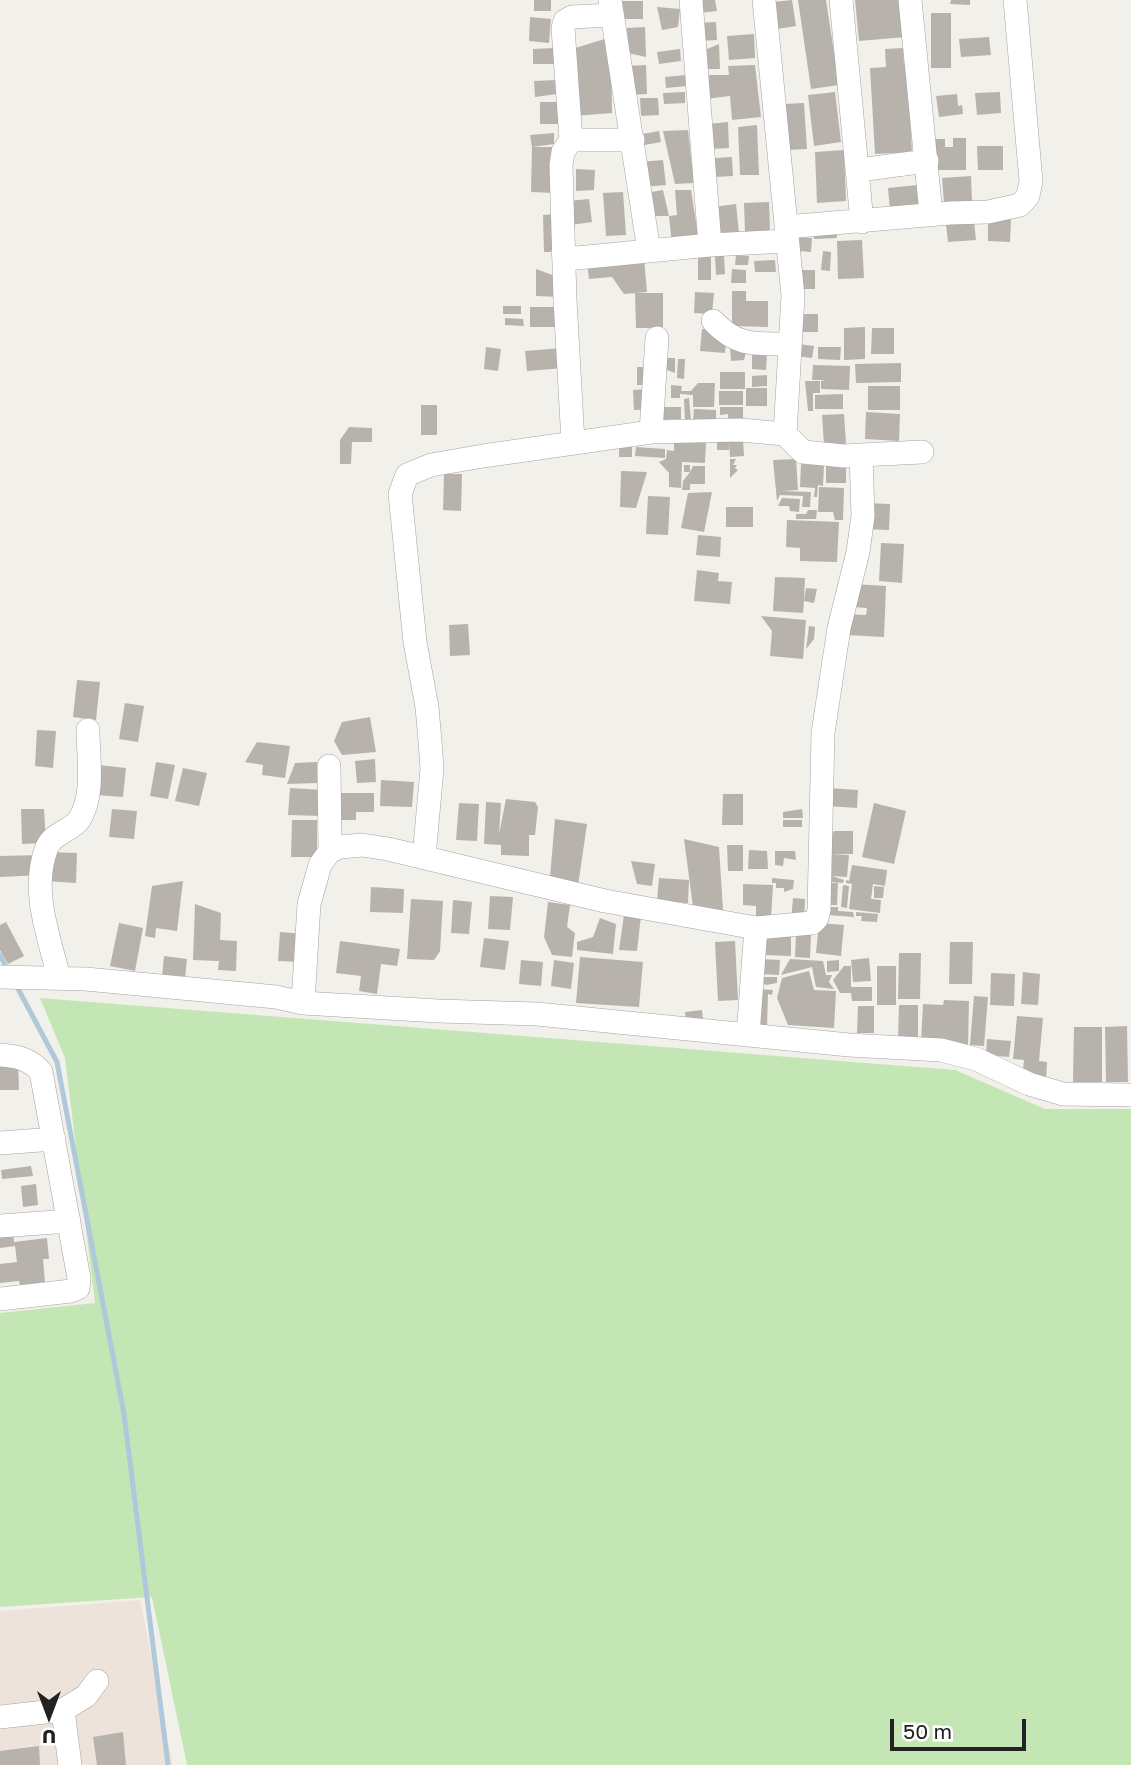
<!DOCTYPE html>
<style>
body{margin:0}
#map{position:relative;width:1131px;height:1765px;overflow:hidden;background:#f1f0ea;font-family:"Golos Text",sans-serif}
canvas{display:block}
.north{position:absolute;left:14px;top:1681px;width:70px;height:70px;-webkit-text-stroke:5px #fff;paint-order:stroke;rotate:180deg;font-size:19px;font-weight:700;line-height:28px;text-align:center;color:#222}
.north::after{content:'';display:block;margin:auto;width:24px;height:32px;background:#222;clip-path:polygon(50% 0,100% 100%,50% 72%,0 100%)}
.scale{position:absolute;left:890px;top:1719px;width:136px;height:32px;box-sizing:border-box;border:4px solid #222;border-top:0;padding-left:9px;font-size:21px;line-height:24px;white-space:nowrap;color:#222;-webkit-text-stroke:5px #fff;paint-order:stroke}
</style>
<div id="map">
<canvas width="1131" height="1765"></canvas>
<div class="north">U</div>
<div class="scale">50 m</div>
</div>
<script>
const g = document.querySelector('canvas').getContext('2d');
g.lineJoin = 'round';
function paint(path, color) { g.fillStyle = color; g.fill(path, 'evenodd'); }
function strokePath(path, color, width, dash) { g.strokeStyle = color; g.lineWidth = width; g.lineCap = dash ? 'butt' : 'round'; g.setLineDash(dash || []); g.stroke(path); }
const military = new Path2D(`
 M140,1600L173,1765H0V1611Z`);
const grass = new Path2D(`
 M40,998L955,1070L1045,1109H1131V1765H187L152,1597L0,1607V1313L95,1303L65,1058Z`);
const stream = new Path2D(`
 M0,955L8,971
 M15,983L57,1062L124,1414L168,1765`);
const building = new Path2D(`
 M534,0H551V11H534Z
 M698,0H715L717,11L700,13Z
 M792,0L796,26L777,29L773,2Z
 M798,0H826L839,85L811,89Z
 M855,0H903L906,37L859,41Z
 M951,0H970V5L950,4Z
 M620,1H643V19H620Z
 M657,7L680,9L678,27L662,30Z
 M931,13H951V68H931Z
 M530,17L551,19L549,43L529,41Z
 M716,22L717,40L699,41L697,23Z
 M645,27L646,57L628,53L627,28Z
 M754,34L755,58L729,60L727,36Z
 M611,37L612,113L574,116L569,50Z
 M989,37L991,55L961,57L959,39Z
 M719,44L720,69H707V49Z
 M555,48L557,64H533V49Z
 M903,48L904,64L907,63L912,152L875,154L870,68L886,67L885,49Z
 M680,49L681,61L659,64L657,52Z
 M646,65L647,94L628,95L627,66Z
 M755,65L761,117L732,120L730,96L706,99L704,75H729L728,66Z
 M686,75L687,86L666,88L665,77Z
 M556,80L557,94L535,97L534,81Z
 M685,92V103L664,104L663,93Z
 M835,92L841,142L814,146L808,95Z
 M1000,92L1001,113L977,115L975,93Z
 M957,94L958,106L962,105L963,114L939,117L936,96Z
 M640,98H658L659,115L641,116Z
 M540,102H559V124H540Z
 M804,103L807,149L787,150L784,104Z
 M728,122L729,148L710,149L708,124Z
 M757,125L759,175H740L738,127Z
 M688,130L694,183L675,184L663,131Z
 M659,131L661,142L639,146L637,135Z
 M554,133V144L532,147L530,135Z
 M953,138H966V170H936L935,139H945V147H953Z
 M977,146H1003V170H978Z
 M532,147H556L555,193L531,192Z
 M844,150L846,201L817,203L815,152Z
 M732,157L733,176L714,177V158Z
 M663,160L666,185L643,187L640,162Z
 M576,169L595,170L594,190L576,191Z
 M971,176L972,201L944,203L942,178Z
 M917,185L920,208L890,211L888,188Z
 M663,190L669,216H649L646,193Z
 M675,190H691L699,241L672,245L669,216L677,215Z
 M623,192L626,235L606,236L603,193Z
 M589,199L592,222L571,225L568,201Z
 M769,202L770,231L745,232L744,203Z
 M736,204L739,233L716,235L713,207Z
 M558,214L559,252H544L543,215Z
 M988,218L1011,219L1010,242L988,241Z
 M974,221L976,240L948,242L946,224Z
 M836,226L837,238L814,239L813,227Z
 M799,237L812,238L811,252L799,251Z
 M862,240L864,278L838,279L837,241Z
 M823,251L831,252L830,271L821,270Z
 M736,255L749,256L748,265H735Z
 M698,256H711V280H698Z
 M715,256H724L725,274L716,275Z
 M644,258L647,292L624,294L612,277L589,279L587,262Z
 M775,260L776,272H755L754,261Z
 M536,269L558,277L559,297L536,296Z
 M732,269L746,270V283H731Z
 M799,270H815V289H799Z
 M732,291H746V301H768V327L732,326Z
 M695,292L714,293L712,314L694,313Z
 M635,293H663V328H636Z
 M503,306H521V314H503Z
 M530,307H560V327H530Z
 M793,314H818V332H793Z
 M505,318L523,319L524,326L505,325Z
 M865,327V359L844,360V328Z
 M872,328H894V354H871Z
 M702,329L714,330L726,341L725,353L700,351Z
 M798,344L814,346L812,358L796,356Z
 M730,345L747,348L744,360L731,361Z
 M486,347L501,349L498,371L484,369Z
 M818,347H841L840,360L818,359Z
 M562,348L564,368L527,371L525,351Z
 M752,351L767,352L766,370L752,369Z
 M664,358H675V373L664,369Z
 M678,359H685L684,379L677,378Z
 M901,363V382L856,383L855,364Z
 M813,365L850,366L849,390L821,389V381L825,380H812Z
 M637,367H651L650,385H637Z
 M720,372H745V389H720Z
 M767,375V386L752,387V376Z
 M805,381H820V393H813V411H808Z
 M698,383H715L714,407H693V395L680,394V398H671V385L682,386L681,391H691Z
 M868,386H900V410H868Z
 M746,388H767V406H746Z
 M651,389L652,409L634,410L633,390Z
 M719,391H743V405H719Z
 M843,394V409H815V395Z
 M689,398L691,420H685L684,399Z
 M421,405H437V435H421Z
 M658,407H681V419L658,420Z
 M720,407H743V419H728V414L720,415Z
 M694,409L716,410V421L693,420Z
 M866,412L900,414L899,441L865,439Z
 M844,414L846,444L824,445L822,415Z
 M349,427L372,428V442H352L351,464H340V440Z
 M717,438L743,440L744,456L730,457L729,441V450H717Z
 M674,441L706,443L705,463L682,462L681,488L669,487V473L659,462L666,459L667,450L674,451Z
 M632,445V457H619V448L604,449Z
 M636,447L665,449V458L635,456Z
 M730,459H736L733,465H737L735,468L738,470L730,478Z
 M796,459L798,490L781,491L811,492L810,507H802L803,496L780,495L777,501L773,460Z
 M826,461L846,462V483H826Z
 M801,464L824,465L823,486L818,485L817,497H814L815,488L800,487Z
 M684,465H690V472L693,466H705V484H690V490H682L683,481L690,472H684Z
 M621,471L647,472L636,508L620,507Z
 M444,474H462L461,511L443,510Z
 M819,487L844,488L843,520H835L833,512H818Z
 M712,492L704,532L681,528L688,493Z
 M648,496L670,497L668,535L646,534Z
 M782,498L800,499L799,512L790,511L789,506H778Z
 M865,503L890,504L889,530L865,529Z
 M726,507H753V527H726Z
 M808,510H817L816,519H796V514H806Z
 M787,520L839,522L837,562L800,561V548L786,547Z
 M698,535L721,537L720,557L696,555Z
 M881,543L904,544L902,583L879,581Z
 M697,570L719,573L718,581L732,582L730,604L694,601Z
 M775,577L805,578L804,601L806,588L817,589L814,603L804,601L803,613L773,611Z
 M853,584L886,586L884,637L846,635L847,614L866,615L867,608L852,607Z
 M761,616L806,620L803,659L770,656L772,631Z
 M468,624L470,655L450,656L449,625Z
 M809,626L815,627L814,639L806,649Z
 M77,680L100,682L96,720L73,717Z
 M125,703L144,706L138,742L119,739Z
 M370,717L376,752L342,755L334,741L342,722Z
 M37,730L56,731L53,768L35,766Z
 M257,742L290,746L285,778L262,775L263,765L245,762Z
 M375,759L376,782L357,783L355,761Z
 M156,762L175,765L168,799L150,796Z
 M317,762V783L287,784L295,763Z
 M98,765L126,768L123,797L96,795Z
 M183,768L207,773L199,806L175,801Z
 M381,780L414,782L412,807L380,806Z
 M290,788L323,790L322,816L288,815Z
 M829,788L858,790L857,808L828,806Z
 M334,793H374V812H356V820H334Z
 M723,794H743V825H722Z
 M506,799L535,802L538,807L535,835H529V856L501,855V845L484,844L486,802L501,803L499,834Z
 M459,803L479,804L477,841L456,840Z
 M874,803L906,811L894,864L862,857Z
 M21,809H44L46,843L22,844Z
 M112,809L137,811L134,839L109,837Z
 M802,809L803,818H783V812Z
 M555,819L587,824L578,886L550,877Z
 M292,820H317V857H291Z
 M783,820H802V827H783Z
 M834,831H853V854H821Z
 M684,839L719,847L723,910L693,907Z
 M727,845H743V871H728Z
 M749,850L767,851L768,869H748Z
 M775,851H795L796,860L784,858L783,866L775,865Z
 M47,852L77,853L76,883L46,881Z
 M832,854L849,855L847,877L832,876L844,880L843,883L831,882Z
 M40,855L41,875L0,877V856Z
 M631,861L655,864L652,886L637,884Z
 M852,865L887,870L885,886L873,884L871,899L881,900L880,913L849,909L852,884L846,883V880L849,881Z
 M659,878L689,880L688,903L657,901Z
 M772,878L794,880L793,889L784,892V888H776V883H772Z
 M183,881L177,931L156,928L155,938L145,936L152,886Z
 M826,883H838L837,905H826Z
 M743,884L773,885L771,919L756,918V906L743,905Z
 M843,885L849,886L847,908L841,907Z
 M874,886L884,887L883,898H874Z
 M371,887L404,889L403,913L370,912Z
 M490,896L513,897L510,930L488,929Z
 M793,898L805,899L804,921H791Z
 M411,899L443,901L440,951L434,960L407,959Z
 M453,900L472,902L469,934L451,933Z
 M548,902L570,905L567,927L575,933L572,957L552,955L544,937Z
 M195,904L221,913L220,940L237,941L236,971L218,970L219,961L193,960Z
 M828,907H838V911L853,912L854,917L828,915Z
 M856,912L878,914L877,922L861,921L862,916H856Z
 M624,915L641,916L637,951L619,950Z
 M600,918L616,924L613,954L577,950V942L593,937Z
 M6,922L24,956L8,964L0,950V925Z
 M119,923L143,928L135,971L110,966Z
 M819,923L844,925L841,956L816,953Z
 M280,932L305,934L304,962L278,961Z
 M796,934L811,935L810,958L795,957Z
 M765,935L791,936V956L764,955Z
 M484,938L509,941L505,970L480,967Z
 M340,941L400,949L397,966L381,964L377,994L359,991L361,976L336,973Z
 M735,941L738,1000L718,1001L715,942Z
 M950,942H973L972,984H949Z
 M899,953H921L920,999H898Z
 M164,956L187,959L185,979L162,977Z
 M580,957L643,962L639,1007L576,1003Z
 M869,958L871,981L853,982L851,960Z
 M761,959L780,960L779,975L760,974Z
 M790,959L823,961L826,975H832L829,982L834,989L816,987L812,967L781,975Z
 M521,960L543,962L541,986L519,984Z
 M554,960L574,963L571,989L551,986Z
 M839,960V971L827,972V961Z
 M844,966H851V987H872V1001H852L851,993H840L833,980Z
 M877,966H896V1005H877Z
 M809,971L814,990L836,991L834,1028L788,1025L777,998L782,978Z
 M1023,972L1040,974L1038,1005L1021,1004Z
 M991,973L1015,974L1014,1006L990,1005Z
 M759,977H777V983L766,985L759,981Z
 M760,989L773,990L772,995L768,994L767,1026H759Z
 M974,996L988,997L984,1046L970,1045Z
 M944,1000L969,1001L968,1046L921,1043L923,1004L943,1005Z
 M899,1005H918V1039H898Z
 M858,1006H874V1033H857Z
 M702,1010L703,1020L686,1022L685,1012Z
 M1017,1016L1043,1018L1039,1061L1047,1062L1046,1081L1022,1079L1024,1060L1013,1059Z
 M1127,1026L1128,1082H1106L1105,1027Z
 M1074,1027H1102V1082H1073Z
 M987,1039L1011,1041L1009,1057L986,1055Z
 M0,1059L18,1061L19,1090H0Z
 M31,1166L33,1176L2,1179L1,1170Z
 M36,1184L38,1205L23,1207L21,1186Z
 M13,1233L14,1242L47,1238L49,1259H43L45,1282L20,1285L19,1281L0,1283V1264L17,1262L15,1246L0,1248V1234Z
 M123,1732L126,1765H97L93,1737Z
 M39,1746L40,1765H0V1751Z`);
const minor = new Path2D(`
 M610,0L649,251
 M691,0L710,245
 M841,0L862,222
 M910,0L931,214
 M571,140H633
 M859,170L927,161
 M786,227L950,213L988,212L1020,205L1028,196L1031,181L1015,0
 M563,253L567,257L577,258L710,245L787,241
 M713,321C737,347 756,344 789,344
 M651,432L657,338
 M573,442L565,300L561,165L563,152L571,140L563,28L565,21L572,17L612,15
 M861,455L922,452
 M329,766L330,851
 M424,857L432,769L430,741L427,707L415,642L400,494L407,475L431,465L483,456L651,432L740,430L785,434
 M756,928L812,923L817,918L819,910L823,733L839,628L858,552L863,516L861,455L844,456L803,452L785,434L793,296L764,0
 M0,977L86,979L276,997L303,1003L438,1011L537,1014L849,1045L941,1050L976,1059L1029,1084L1063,1094L1131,1095
 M59,978C49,936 30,890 47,847C53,833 71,831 79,820C95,796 88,757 88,730
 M303,1003L309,904L320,865L330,851L340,847L362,845L388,849L605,901L756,928L748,1035
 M0,1055C17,1056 30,1059 41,1072L79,1278L78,1288L71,1291L0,1299
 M0,1143L54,1139
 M0,1226L69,1221
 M63,1710L86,1696L97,1681
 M0,1717L63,1710L70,1765`);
paint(military, '#ede3db');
paint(grass, '#c4e6b5');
strokePath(stream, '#afc8da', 5);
paint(building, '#b7b3ac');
strokePath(minor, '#a3a3a3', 24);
strokePath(minor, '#fff', 23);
</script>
